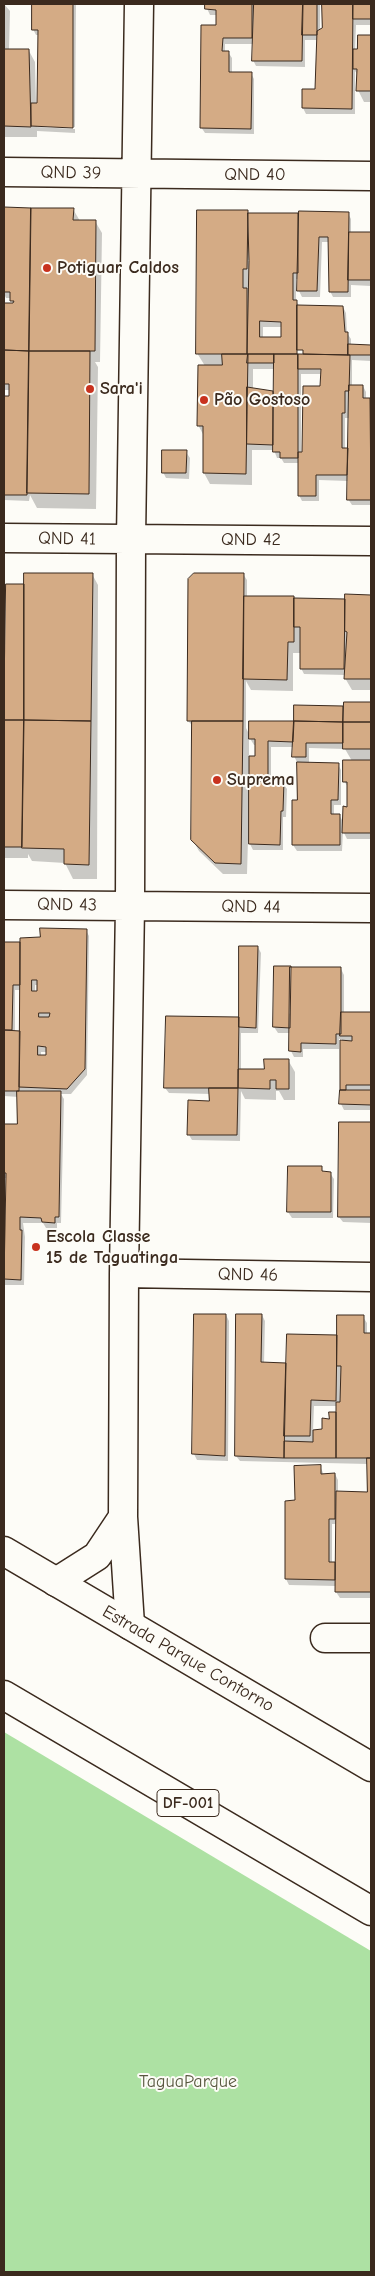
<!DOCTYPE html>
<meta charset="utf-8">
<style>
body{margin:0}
#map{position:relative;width:375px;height:2276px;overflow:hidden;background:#fdfcf7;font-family:"Comic Neue",sans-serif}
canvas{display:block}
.frame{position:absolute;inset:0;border:5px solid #3b2a1e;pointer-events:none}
</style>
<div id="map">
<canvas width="375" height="2276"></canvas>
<div class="frame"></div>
</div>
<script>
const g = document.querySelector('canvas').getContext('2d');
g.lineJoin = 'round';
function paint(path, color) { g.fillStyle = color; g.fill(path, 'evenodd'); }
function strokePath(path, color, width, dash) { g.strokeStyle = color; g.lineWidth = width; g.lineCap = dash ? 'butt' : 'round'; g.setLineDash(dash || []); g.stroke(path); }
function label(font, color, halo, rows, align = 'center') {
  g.font = font + ' "Comic Neue",sans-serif'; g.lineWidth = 4; g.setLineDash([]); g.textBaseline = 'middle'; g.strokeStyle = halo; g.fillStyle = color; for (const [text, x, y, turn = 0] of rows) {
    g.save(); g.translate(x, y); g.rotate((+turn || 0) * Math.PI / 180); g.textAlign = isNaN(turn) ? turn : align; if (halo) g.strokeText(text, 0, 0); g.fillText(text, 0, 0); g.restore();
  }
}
const green = new Path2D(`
 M4,1732L371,1951V2272H4Z`);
const shadow = new Path2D(`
 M4,4L10,11L9,50L29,51L35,62L36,104H39V35H36L33,29V4H76L75,127L37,125V127L75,129V133L37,131V137H4Z
 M205,4H320V31L323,29L324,4H371V25H356L355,51H359V36H371V102H364L358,90V75L355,71V114H306L303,108V90H316L318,40H305V67L256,66L253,60V44H225V52H228L232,58V73H251L254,79V134L205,133L201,127L217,27V15H210Z
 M5,208L73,209L80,221H95L102,233L100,362H95L98,367L96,509L37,508L30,495L29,501L4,500V397H10V390H4V304H13L11,298H6L4,294Z
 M247,211L249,214L348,213L351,219V233H371V286L351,285V297H333L330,291L329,242H322L320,297H302L299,291V279H296V301L300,307H343L346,313L347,333L351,339V346H371V361L352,360V386H363L366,392V399H369L371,403V505H352L348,499V481L319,480V501H302L299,495V463H284L281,458H277L274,450H252V485L210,484L204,473V436L198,425L205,366L197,353ZM263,327H282V338H263ZM304,348V356H295V349ZM253,369H275L274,392L253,389ZM301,374H322L321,387L303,454H301ZM345,418H350L349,449H345Z
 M186,452L190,458L189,479L166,478L163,472Z
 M92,574L98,585L97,879H73L65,863L32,861L28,854V858H4V669H6L23,586Z
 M243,574L247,580V597L347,600V596H371V690H352L345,678V675L304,674L301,668V653H293V691L251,690L246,681V728L250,736L295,723V706L345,707V703H371V839H347L343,831L342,851H297L293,845L298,801L297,762L294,756V747H271V782L283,783L287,789L286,817H283V850H253L248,840L247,874H223L199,851L192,839L193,726L188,721ZM249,737L254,745H256V757H249ZM309,748L345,749L352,761L344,781L348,787V808L344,823L339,815H334V805H341V770L338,764H309Z
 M86,930L89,936L87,1075L71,1094H61L64,1099L61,1223H57V1228H46L43,1223H23L25,1237L24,1285H4V1230H6L7,1178H4V1125H18L19,1097L4,1096V943H22ZM35,985H38V993L35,992ZM15,990H21V1032H15ZM41,1052H47V1056H41Z
 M258,947L261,953L258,1033H241V1070L265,1071L288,1060L295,1072V1100H284L279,1091H276V1100L245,1099L241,1091L240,1141L192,1140L189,1135L211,1102V1094L169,1093L165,1088L167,1017L240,1019Z
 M341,969L344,975V1013L371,1014V1110H344L341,1104L342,1039H339V1049H303V1057H294L291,1051V1033H278L274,1027Z
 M341,1123H371V1223L343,1222L339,1217Z
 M321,1168L324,1173H330L334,1179L333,1218H292L288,1212Z
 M226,1315L229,1321L228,1461L197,1460L194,1454Z
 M262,1315L265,1321L264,1364H287L288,1336H338L363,1317L367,1323V1334H371V1598H340L336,1592V1586L289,1585L286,1579V1502L297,1501L320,1466L324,1475L335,1474L338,1480V1493H368V1464L240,1461L236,1456ZM314,1406H338V1413L323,1431H313ZM332,1524H337V1563H332Z`);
const building = new Path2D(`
 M32,4H73V128L31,126V103H37L38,30H32Z
 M205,4H252V38H223L222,51H229V72H252L251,129L200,128L201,25H216V10L205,9Z
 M254,4H303L302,61H252Z
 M303,4H317V35H302Z
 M322,4H353L352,109L302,108V89H315L317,31L322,28Z
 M353,4H371V19H353Z
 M358,35H371V91H356L357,69H353V49H357Z
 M4,49H29L31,127L4,126Z
 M4,207L31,208L29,351L4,350V303H13L14,301H10V292H4Z
 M31,208H74L73,220H96L95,351H29Z
 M197,210H248L247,269H243V288H247V354H196Z
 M299,211L349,212L348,292H329L328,237H319L317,291H297Z
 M248,213H298V273H293V300H297V354H247L249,261ZM260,321L281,322V337H260Z
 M349,232H371V280H348Z
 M297,305L343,306L345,332H348V355L303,354V350H297Z
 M348,344L371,345V355H348Z
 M4,350L29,351L27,495H4V396H9V384H4Z
 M29,351H90L89,494L27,493Z
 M222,354H248L246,474L203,473V426H197V424L198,365H222Z
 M248,354H274V363H247Z
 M274,354H298V458H280V452H273Z
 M298,354L350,355L349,391H345V413H342V448H348L347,475H316V496H298V452H302L303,386H320L321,369H298Z
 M349,385H363V398H370L371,500H347Z
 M247,387L273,391V445L247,444Z
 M162,450H187L186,473H162Z
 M24,573H93L91,721L24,720Z
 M194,573H244L243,721H187L188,579Z
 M6,584H24V720H4Z
 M345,594L371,595V679H344L347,632L345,631Z
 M244,596H294V642H288L287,680L243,679Z
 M294,598L345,599L344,669H300V627H294Z
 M344,702H371V722H343Z
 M294,705L343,706V722L294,721Z
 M4,720H24L22,847H4Z
 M24,720L91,721L89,865L64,864V849L22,848Z
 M192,721H243L241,864L215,863L191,840Z
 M249,721H294L293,742L268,741V781H249V756H255V739H249Z
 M294,721L343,722V743H306V757H292Z
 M343,722H371V749H343Z
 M343,760H371V833H342L343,806L347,807V782H343Z
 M297,762L339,763L338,800H331V814H340V845H292V800H297Z
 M249,781H284L283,811H281L280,845L249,844Z
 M40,928L87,929L85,1069L67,1089L19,1087L20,938L40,937ZM32,980H37V991H32ZM39,1013H50L49,1017H39ZM38,1046L46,1047V1055H38Z
 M4,942H20V985H13L12,1030H4Z
 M239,946H258L256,1028L239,1027Z
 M274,966H291L290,1028L273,1027Z
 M290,967H341V1034H336V1044L301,1043V1052L289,1051Z
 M341,1012H371V1085H346V1090H340V1040L352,1041V1036H340Z
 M166,1016L239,1017L238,1088H164Z
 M4,1030L20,1031L19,1091H4Z
 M264,1059H289V1089H276V1080H270V1089L238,1088V1069H264Z
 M209,1088H238L237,1135H187L188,1100L209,1101Z
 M340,1090H371V1105L339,1104Z
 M17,1091H61L59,1217H55V1223L42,1222L41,1218L20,1217V1230H22L21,1280L4,1279L6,1173H4V1124H17Z
 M339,1122H371V1217H338Z
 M288,1166H322V1171L331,1172V1212H287Z
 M194,1314H226L225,1456L192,1454Z
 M236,1314H262L261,1362L286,1363L284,1458L235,1456Z
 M337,1315H364V1333H371V1458H336V1402H340L341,1366H337Z
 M287,1334L337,1335L336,1401L311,1400L310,1436H284Z
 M329,1412H336V1458H284V1441L313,1442V1430L322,1429V1418L329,1419Z
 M367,1458H371V1592H335L336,1491L367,1492Z
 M321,1465V1474L335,1473V1519H329V1562H335V1580L285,1579V1501L295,1500L294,1466Z`);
const street = new Path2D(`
 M4,172L371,176
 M4,538L371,541
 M4,905L371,908
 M124,1273L371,1277
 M56,1582L97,1556L123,1517
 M130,1625L123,1517L124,1273L130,906L131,539L139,4
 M325,1638H371`);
const highway = new Path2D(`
 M4,1551L371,1767
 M4,1695L371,1911`);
const markers = [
 [47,268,5,"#c8321e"],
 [90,389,5,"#c8321e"],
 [204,400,5,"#c8321e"],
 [217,780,5,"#c8321e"],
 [36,1247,5,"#c8321e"]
];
const shields = [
 [188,1803,62]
];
const shieldNames = [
 ["DF-001",188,1803]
];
const streetNames = [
 ["QND 39",71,173,1],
 ["QND 40",255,175],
 ["QND 41",67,539,1],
 ["QND 42",251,540],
 ["QND 43",67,905,1],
 ["QND 44",251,907,1],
 ["QND 46",248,1275,1],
 ["Estrada Parque Contorno",188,1659,30]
];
const poiNames = [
 ["Potiguar Caldos",57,268],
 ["Sara'i",100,389],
 ["Pão Gostoso",214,400],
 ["Suprema",227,780],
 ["Escola Classe",46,1237],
 ["15 de Taguatinga",46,1258]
];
const parkNames = [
 ["TaguaParque",188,2082]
];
paint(green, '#ade1a3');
paint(shadow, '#0003');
paint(building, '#d4ab85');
strokePath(building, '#3b2a1e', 1);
strokePath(street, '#3b2a1e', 31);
strokePath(highway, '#3b2a1e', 31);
strokePath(street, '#fdfcf7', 28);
strokePath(highway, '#fdfcf7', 28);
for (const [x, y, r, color] of markers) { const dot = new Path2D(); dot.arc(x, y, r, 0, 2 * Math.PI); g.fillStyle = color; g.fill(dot); strokePath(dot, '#fdfcf7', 2); }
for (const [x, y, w] of shields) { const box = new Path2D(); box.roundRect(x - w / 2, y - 13.5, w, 27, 4); g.fillStyle = '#fdfcf7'; g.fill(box); strokePath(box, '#3b2a1e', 1); }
label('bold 16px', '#3b2a1e', null, shieldNames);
label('18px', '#3b2a1e', '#fdfcf7', streetNames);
label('bold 18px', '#3b2a1e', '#fdfcf7', poiNames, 'left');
label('18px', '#58583f', '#fdfcf7', parkNames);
</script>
